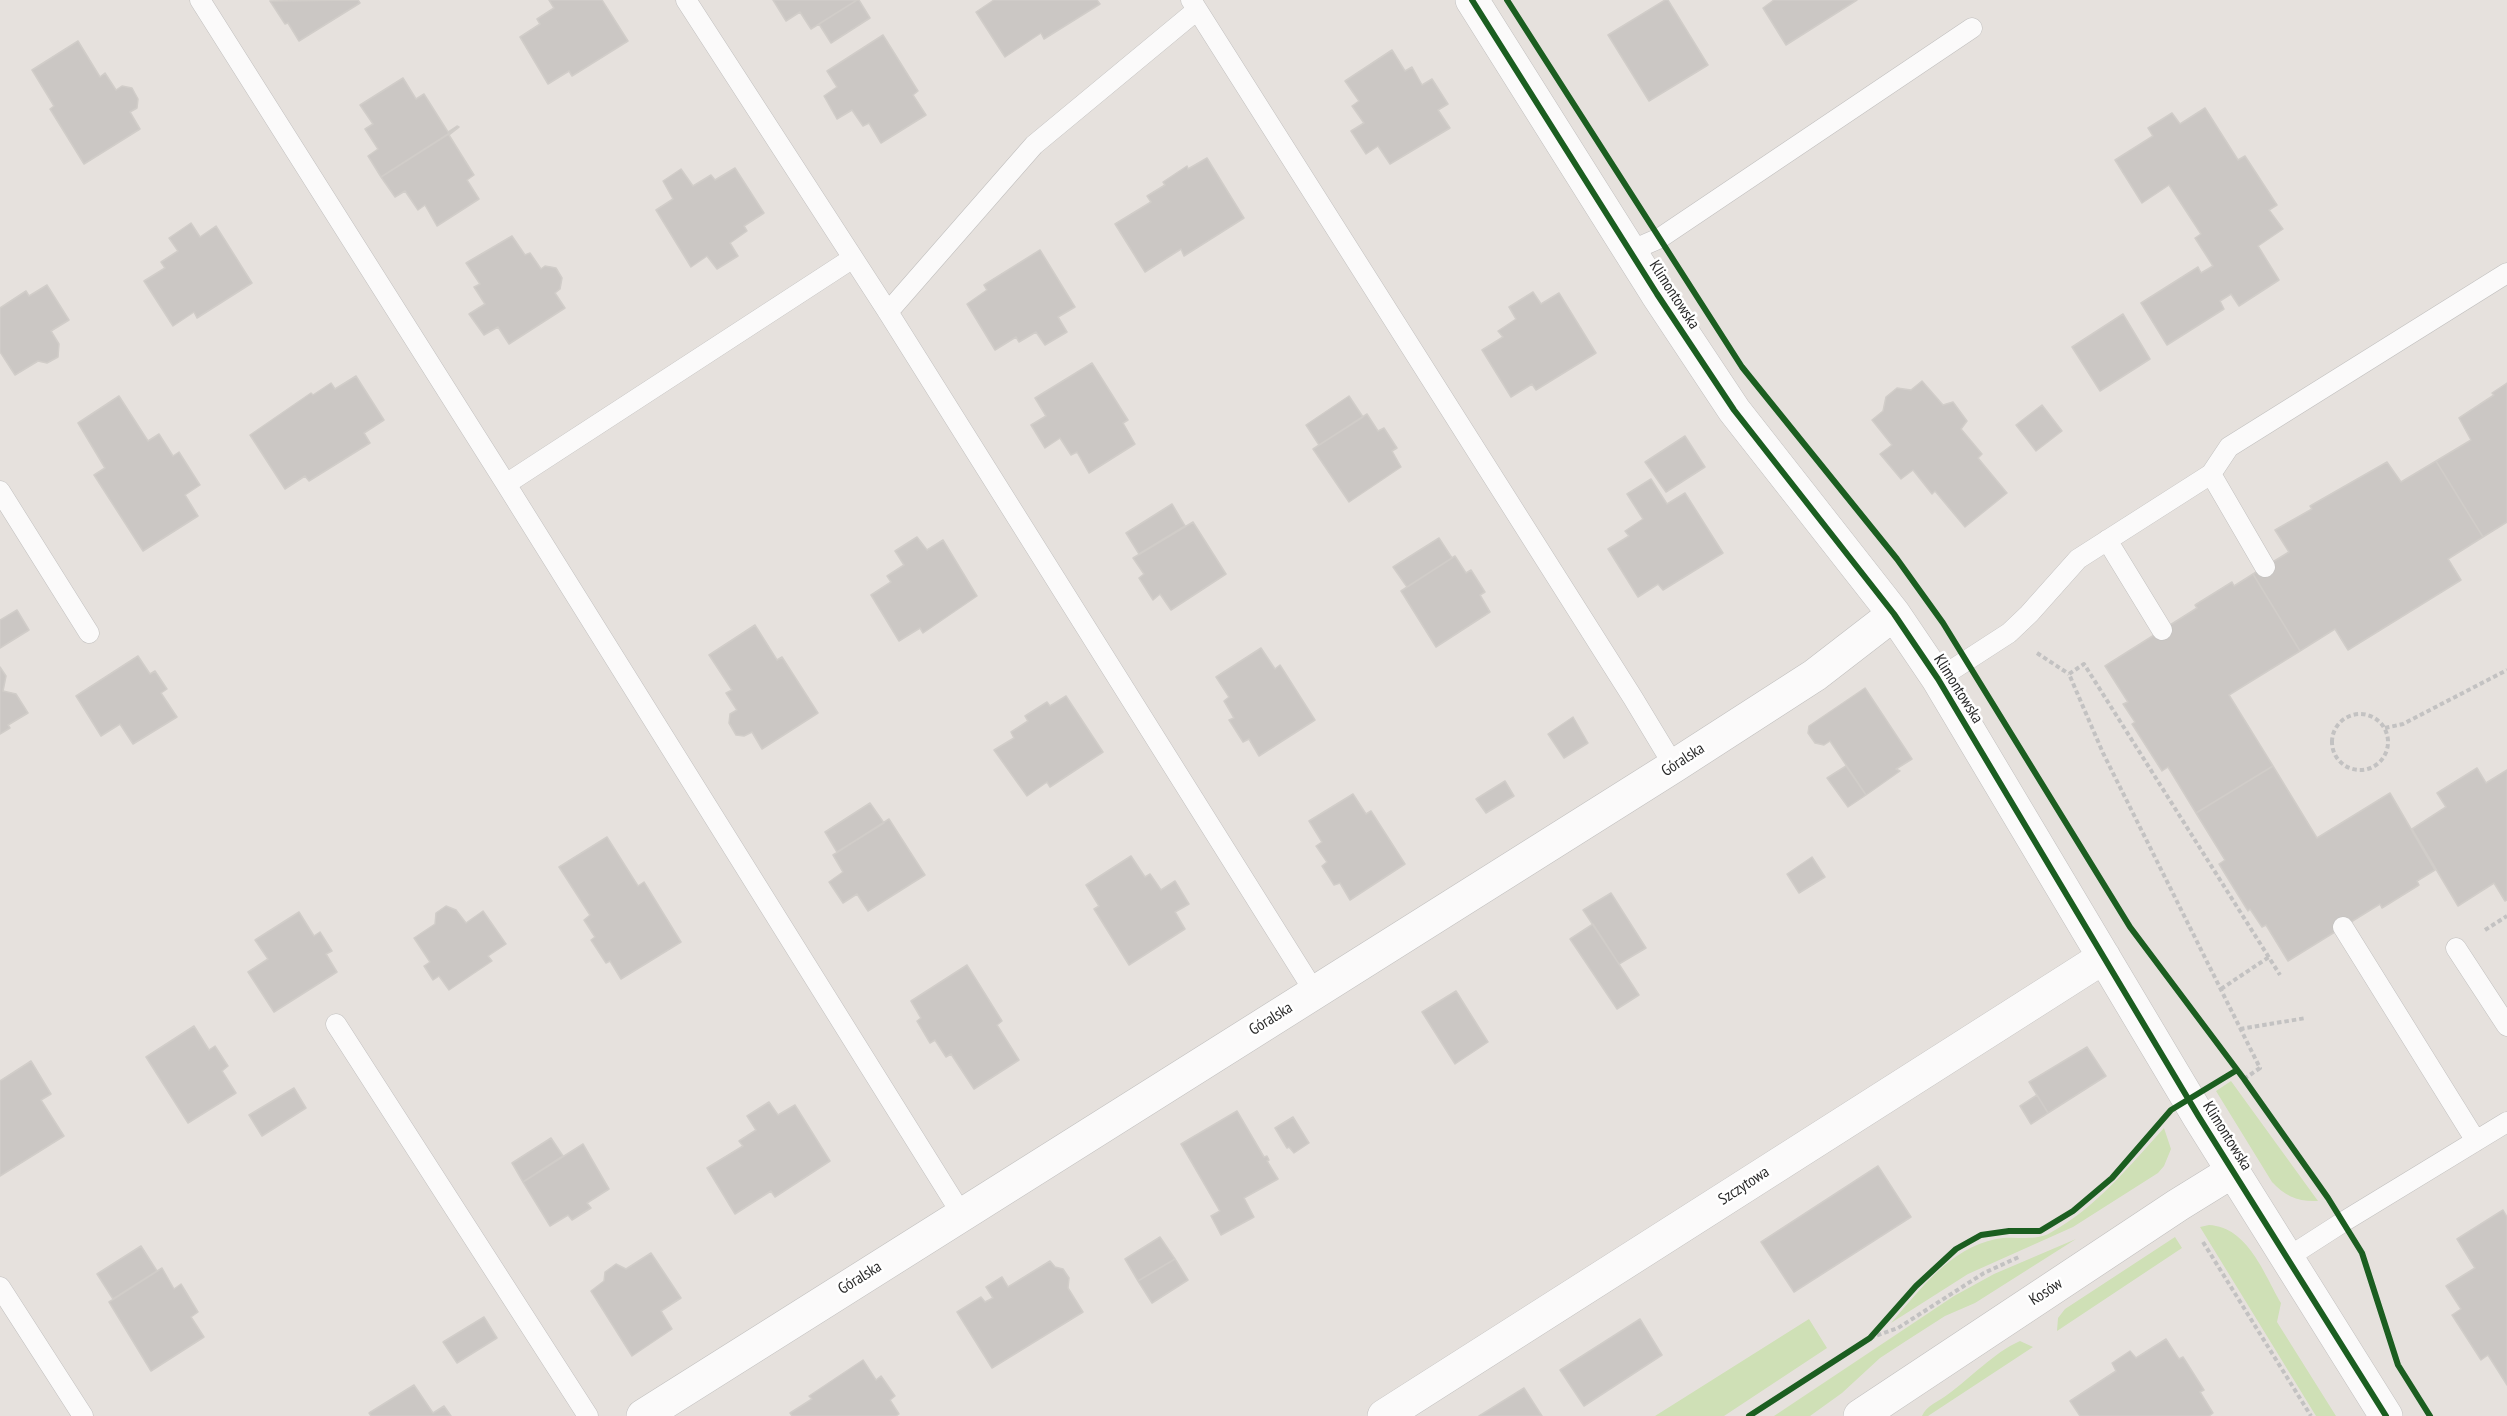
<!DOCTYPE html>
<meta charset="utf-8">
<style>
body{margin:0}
canvas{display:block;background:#e6e1dd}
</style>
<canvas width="2507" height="1416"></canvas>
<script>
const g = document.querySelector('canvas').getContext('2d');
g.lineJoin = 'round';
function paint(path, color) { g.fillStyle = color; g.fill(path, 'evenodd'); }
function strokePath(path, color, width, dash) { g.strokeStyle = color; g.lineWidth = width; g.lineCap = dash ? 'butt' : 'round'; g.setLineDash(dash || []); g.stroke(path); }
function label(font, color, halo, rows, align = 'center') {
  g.font = font + ' "PT Sans Narrow",sans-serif'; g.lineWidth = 5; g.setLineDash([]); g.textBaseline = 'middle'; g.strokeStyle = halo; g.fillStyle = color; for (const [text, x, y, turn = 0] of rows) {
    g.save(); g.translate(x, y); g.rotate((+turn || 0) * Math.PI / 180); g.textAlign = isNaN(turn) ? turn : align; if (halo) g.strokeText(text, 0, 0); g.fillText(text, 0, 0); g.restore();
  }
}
const green = new Path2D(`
 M2231,1081L2318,1201C2298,1202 2285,1196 2272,1182L2216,1091Z
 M2164,1128L2171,1149L2164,1166L2158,1173L2073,1227L1968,1274L1891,1323C1921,1289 1949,1249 1996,1239C2013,1235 2034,1242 2050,1233C2096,1208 2129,1166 2164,1128Z
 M2209,1225C2248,1227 2264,1274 2281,1303L2277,1322L2336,1416H2316L2200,1227Z
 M2175,1237L2182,1248L2057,1331L2058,1318L2065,1309Z
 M2076,1239L1975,1303L1945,1316L1906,1341L1880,1358L1842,1393L1810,1416H1774L1954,1296L1994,1274Z
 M1809,1319L1827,1348L1724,1416H1655Z
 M2020,1341L2033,1347L1928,1416H1922C1926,1406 1939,1401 1947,1395C1971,1378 1993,1353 2020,1341Z`);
const building = new Path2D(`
 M358,0L360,3L299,41L288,23L285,24L270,1Z
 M549,0H602L628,41L572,76L569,71L548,84L520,37L540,24L537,19L554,8Z
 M773,0H857L811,29L800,12L786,21Z
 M857,0H859L870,18L831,43L819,24Z
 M994,0H1097L1100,4L1044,39L1041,33L1005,57L976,12Z
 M1665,0H1668L1708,65L1649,101L1608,35Z
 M1774,0H1857L1786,45L1763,8Z
 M883,35L918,91L913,95L926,115L881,143L869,123L863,126L852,110L837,119L824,96L837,87L827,71Z
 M78,41L100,77L105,73L116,90L122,86L132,88L138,99L137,108L130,112L140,129L84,164L50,109L54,106L32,70Z
 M1392,50L1405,71L1412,67L1422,85L1432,79L1448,104L1438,110L1450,128L1390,164L1378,146L1366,154L1351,131L1364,123L1352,106L1359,101L1345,81Z
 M403,78L416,99L424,94L448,132L457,126L459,127L381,177L368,156L378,149L365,129L373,124L360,105Z
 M2205,108L2238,160L2245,156L2277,205L2269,210L2283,229L2258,246L2279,280L2239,306L2231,294L2220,301L2224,309L2167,345L2141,303L2198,267L2201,273L2213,266L2195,238L2201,234L2169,185L2142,203L2115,160L2153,136L2148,128L2172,113L2180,124Z
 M458,128L449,135L474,175L467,180L479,199L437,226L425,205L418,210L405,191L395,197L381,177Z
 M1207,158L1244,218L1184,256L1181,249L1145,272L1115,224L1151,202L1147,196L1165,185L1163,182L1187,166L1188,169Z
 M735,168L764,213L744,226L747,231L730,243L738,256L717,269L707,256L691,267L656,210L673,199L663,181L681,169L693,186L711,175L715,180Z
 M191,223L200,237L216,226L252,283L197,318L194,312L173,326L144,281L165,268L161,262L178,251L169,238Z
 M512,236L525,255L530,253L541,269L545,266L556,268L562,278L560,289L555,293L565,308L509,344L498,327L484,335L469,314L485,304L474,287L480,284L466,263Z
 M1040,250L1075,307L1058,317L1067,332L1045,345L1036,332L1019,342L1016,337L995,350L967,304L987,290L984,285Z
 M47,285L69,320L51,331L59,344L58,357L47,363L38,361L15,375L0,352V308L26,291L29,296Z
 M1533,292L1541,304L1559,293L1596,353L1536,390L1532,384L1511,397L1482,350L1503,337L1498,331L1516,319L1509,307Z
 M2123,314L2150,359L2100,391L2072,347Z
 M1092,363L1128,420L1123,423L1135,444L1089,473L1077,452L1071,455L1060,438L1045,448L1031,425L1046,416L1035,398Z
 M356,376L384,420L364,433L370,443L309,481L305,476L285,489L250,435L311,393L313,395L331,383L335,389Z
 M1922,381L1943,405L1953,402L1967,421L1961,429L1982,454L1978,458L2007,493L1965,527L1935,491L1932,494L1913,470L1901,479L1880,454L1892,445L1872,420L1883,411L1886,397L1897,388L1911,390Z
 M2507,383V522L2483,537L2436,461L2471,440L2459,418L2494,395L2492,393Z
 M119,396L148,441L159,434L173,456L179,452L200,485L185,495L198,516L143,551L94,475L105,468L78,423Z
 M1349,396L1363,417L1319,445L1306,425Z
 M2042,405L2062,431L2036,451L2016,425Z
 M1367,414L1378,431L1384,428L1397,448L1392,451L1401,467L1349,502L1313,449Z
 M1685,436L1705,467L1666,492L1645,462Z
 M2436,461L2483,537L2448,559L2461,580L2348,650L2335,629L2300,651L2253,574L2289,552L2275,530L2312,509L2310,506L2387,462L2401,482Z
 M1651,479L1667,504L1685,493L1723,553L1663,590L1658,584L1638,597L1608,549L1629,536L1625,531L1643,519L1627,494Z
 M1172,504L1185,526L1139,554L1126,533Z
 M1193,522L1226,574L1171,610L1160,594L1153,600L1139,578L1144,574L1133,558Z
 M917,537L927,550L943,540L977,596L923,633L920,628L899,641L871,595L891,582L887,576L904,565L895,551Z
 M1439,538L1452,558L1407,587L1393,567Z
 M1455,556L1466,573L1471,570L1485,592L1480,595L1490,612L1436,647L1401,591Z
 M2253,574L2300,651L2229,695L2273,766L2196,813L2168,767L2162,771L2132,724L2135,722L2123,704L2128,702L2105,666L2197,608L2195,605L2232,582L2234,586Z
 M17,610L29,630L0,648V620Z
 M755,625L777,660L782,657L818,713L762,749L752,732L744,736L736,735L729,723L730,714L737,710L726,693L732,690L709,655Z
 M1261,648L1275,669L1280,665L1315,720L1259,756L1249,739L1243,742L1229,720L1234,718L1224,701L1229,697L1216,677Z
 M138,656L150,674L155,671L167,689L161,693L177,717L133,744L120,724L101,736L76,696Z
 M0,667L6,676L3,691L16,694L28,713L8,725L10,728L0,734Z
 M1865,688L1912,759L1896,769L1900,771L1866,795L1830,741L1824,745L1815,743L1808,733L1809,726Z
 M1066,696L1103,752L1050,787L1047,782L1027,796L994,750L1014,738L1011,732L1028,721L1025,716L1047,702L1050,706Z
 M1573,717L1588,743L1564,758L1548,734Z
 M1846,766L1866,795L1848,807L1827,778Z
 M2273,766L2317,838L2390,793L2435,870L2417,881L2419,885L2382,908L2380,904L2288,961L2266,925L2262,927L2250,909L2248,911L2219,864L2225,860L2196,813Z
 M2477,768L2486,783L2507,770V900L2505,901L2494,883L2458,906L2412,829L2446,807L2437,793Z
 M1505,781L1514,796L1486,813L1476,799Z
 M1353,794L1366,814L1371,811L1405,864L1350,900L1340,883L1334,885L1322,866L1327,862L1316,846L1322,842L1309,821Z
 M870,803L884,823L837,852L825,832Z
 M889,819L925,875L868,911L857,894L843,903L829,882L843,872L833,855Z
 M607,837L638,886L644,882L681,942L621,979L610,961L606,963L591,940L595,937L584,920L590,915L559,867Z
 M1131,856L1145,877L1150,874L1161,890L1175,881L1189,904L1175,912L1185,929L1129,965L1094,909L1099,906L1086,885Z
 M1812,857L1825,877L1799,893L1787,874Z
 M1611,893L1646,948L1619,964L1583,910Z
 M446,906L456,910L466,923L483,911L506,944L488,956L492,961L449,990L439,976L433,980L424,966L430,962L414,938L435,924L436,913Z
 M299,912L314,936L320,932L332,951L326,954L337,972L274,1012L248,972L268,959L255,940Z
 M1593,924L1639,995L1617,1009L1570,939Z
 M967,965L1002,1021L997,1025L1019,1060L974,1089L951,1054L946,1057L935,1040L930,1043L917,1021L921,1018L911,1001Z
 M1456,991L1488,1042L1455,1064L1422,1012Z
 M194,1026L209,1050L215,1046L228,1066L222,1071L236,1093L188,1123L146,1057Z
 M2087,1047L2106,1076L2048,1113L2029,1082Z
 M31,1061L51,1094L41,1100L64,1136L0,1176V1081Z
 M294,1088L306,1108L262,1136L249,1115Z
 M2037,1095L2048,1113L2031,1124L2020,1106Z
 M769,1102L778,1115L795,1105L830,1161L775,1197L771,1191L735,1214L707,1168L743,1146L739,1141L756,1130L747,1116Z
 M1237,1111L1264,1157L1267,1156L1269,1160L1267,1161L1278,1179L1244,1198L1254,1217L1221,1235L1211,1216L1220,1211L1181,1144Z
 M1293,1117L1309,1143L1294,1153L1289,1147L1287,1148L1275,1128Z
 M551,1138L563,1156L523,1182L512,1163Z
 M583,1144L609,1189L587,1203L591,1208L572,1220L568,1215L550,1226L523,1182Z
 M1878,1166L1911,1217L1794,1292L1761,1242Z
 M2503,1210L2507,1217V1385L2488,1355L2481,1360L2452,1315L2461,1309L2446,1286L2475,1268L2457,1239Z
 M1160,1237L1175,1259L1138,1281L1125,1259Z
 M141,1246L157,1271L113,1299L97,1274Z
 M651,1253L681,1298L661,1311L672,1329L632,1356L591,1291L604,1281L605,1272L616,1264L626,1269Z
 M1175,1259L1188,1280L1152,1303L1138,1281Z
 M1050,1261L1055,1267L1063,1269L1069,1278L1068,1288L1083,1312L992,1368L957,1312L981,1297L985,1302L993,1298L986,1287L1002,1277L1008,1287Z
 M162,1268L174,1289L181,1284L198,1312L191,1317L204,1337L151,1371L109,1302Z
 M484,1317L497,1338L457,1363L443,1342Z
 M1640,1319L1662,1355L1584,1406L1560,1370Z
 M2166,1339L2179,1359L2183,1357L2204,1390L2200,1392L2213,1413L2209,1416H2080L2070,1401L2116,1371L2112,1363L2130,1351L2136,1358Z
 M863,1360L876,1380L881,1376L895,1396L890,1400L899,1414L896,1416H792L790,1413L812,1399L809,1396Z
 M414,1385L433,1413L444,1406L451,1416H371L369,1413Z
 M1524,1388L1542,1416H1479Z`);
const path = new Path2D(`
 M2037,653L2069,674
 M2332 742a28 28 0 1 1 56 0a28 28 0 1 1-56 0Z
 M2385,728L2403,724L2507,670
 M2485,930L2507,916
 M2221,989L2269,957
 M2240,1029L2306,1018
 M2244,1079L2260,1068L2103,753L2069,674L2084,664L2280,975
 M2203,1242L2311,1416
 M1870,1338L1898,1328L1984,1273L2021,1256`);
const lane = new Path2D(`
 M200,0L506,484L961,1213
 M686,0L888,312L1314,991
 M1191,0L1633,698L1674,766
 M1630,251L1660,238L1972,28
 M888,312L1034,145L1197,10
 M2211,474L2265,567
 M506,484L853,258
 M0,491L89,633
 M2107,540L2162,630
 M1938,679L2009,633L2029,614L2078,559L2211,474L2229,447L2507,273
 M2343,927L2476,1141
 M2456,948L2507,1026
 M336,1024L588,1416
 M2287,1258L2343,1222L2507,1122
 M0,1287L83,1416`);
const street = new Path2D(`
 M1472,0L1657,294L1734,410L1894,614L1938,679L2199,1117L2386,1416
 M643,1416L1674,766L1815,675L1894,614
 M1384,1416L2104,957
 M1860,1416L2178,1205L2233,1171`);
const cycleway = new Path2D(`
 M1472,0L1657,294L1734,410L1894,614L1938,679L2199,1117L2386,1416
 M1507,0L1742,367L1897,559L1943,623L2130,927L2244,1079L2328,1198L2362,1253L2398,1365L2430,1416
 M1749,1416L1870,1338L1916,1286L1956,1249L1981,1235L2009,1231H2040L2073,1211L2112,1178L2171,1110L2237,1070`);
const streetNames = [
 ["Klimontowska",1674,295,57],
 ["Klimontowska",1958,689,58],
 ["Góralska",1683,760,-33],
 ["Góralska",1271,1019,-32],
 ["Klimontowska",2227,1136,58],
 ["Szczytowa",1744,1186,-33],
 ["Góralska",860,1278,-32],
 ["Kosów",2046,1292,-33]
];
paint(green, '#cfe0b6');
paint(building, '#cbc7c4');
strokePath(building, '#d1cdc9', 1.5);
strokePath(lane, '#c0bfbe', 21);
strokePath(street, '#c0bfbe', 34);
strokePath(path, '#c3c2c2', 4, [4.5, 3]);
strokePath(lane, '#fbfafa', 20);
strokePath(street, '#fbfafa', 33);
strokePath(cycleway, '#1b5e20', 6);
label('16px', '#282828', '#fff', streetNames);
</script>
